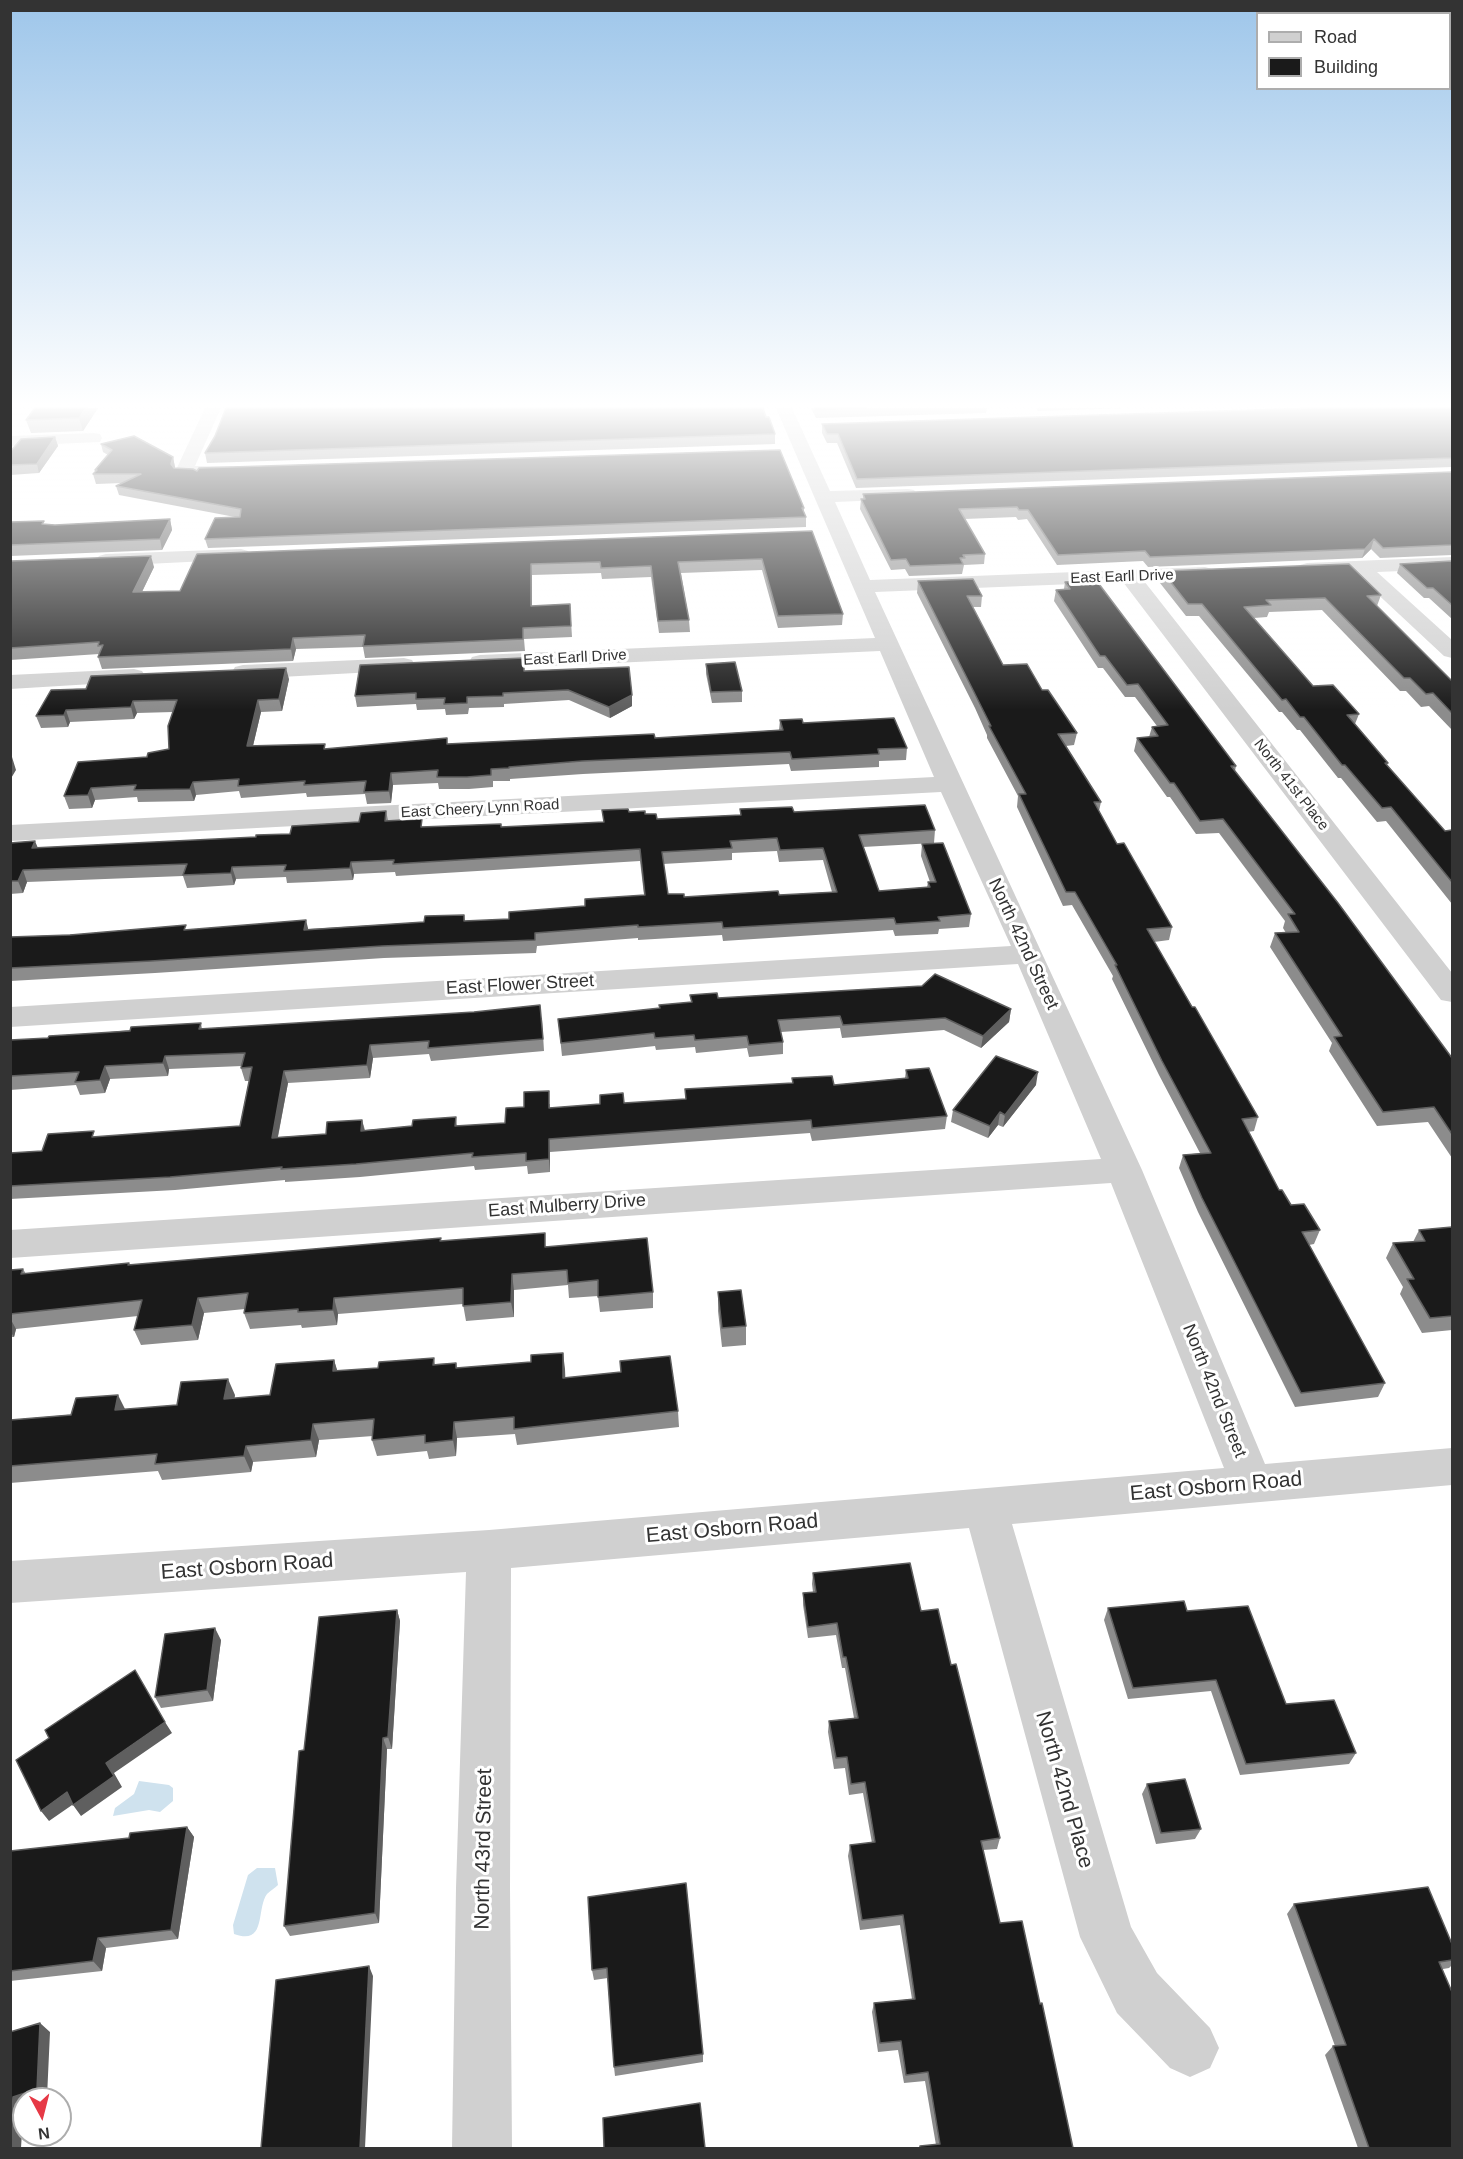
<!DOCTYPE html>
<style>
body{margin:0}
#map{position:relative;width:1463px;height:2159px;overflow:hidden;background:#fff;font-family:Arial,sans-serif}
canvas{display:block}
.frame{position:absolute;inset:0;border:12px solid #333;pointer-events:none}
.legend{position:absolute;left:1256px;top:12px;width:195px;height:78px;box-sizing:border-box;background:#fff;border:2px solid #adadad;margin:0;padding:8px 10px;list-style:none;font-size:18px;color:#333}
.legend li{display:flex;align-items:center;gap:12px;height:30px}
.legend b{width:30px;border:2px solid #adadad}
.north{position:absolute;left:12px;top:2087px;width:60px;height:60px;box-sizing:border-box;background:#fff;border:2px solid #adadad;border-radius:50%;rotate:173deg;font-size:16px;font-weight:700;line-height:24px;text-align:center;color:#333}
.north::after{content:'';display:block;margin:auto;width:21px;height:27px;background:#e63946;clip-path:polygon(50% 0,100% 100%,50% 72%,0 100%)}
</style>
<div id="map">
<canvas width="1463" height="2159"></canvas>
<div class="frame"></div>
<ul class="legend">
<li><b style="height:8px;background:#d0d0d0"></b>Road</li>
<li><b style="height:16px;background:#1a1a1a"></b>Building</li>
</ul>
<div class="north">N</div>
</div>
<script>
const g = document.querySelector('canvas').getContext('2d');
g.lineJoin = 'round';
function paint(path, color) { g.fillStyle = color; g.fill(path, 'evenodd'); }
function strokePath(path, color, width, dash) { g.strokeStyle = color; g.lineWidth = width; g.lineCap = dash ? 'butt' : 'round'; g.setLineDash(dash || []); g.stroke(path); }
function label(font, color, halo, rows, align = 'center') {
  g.font = font + ' Arial,sans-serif'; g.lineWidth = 6; g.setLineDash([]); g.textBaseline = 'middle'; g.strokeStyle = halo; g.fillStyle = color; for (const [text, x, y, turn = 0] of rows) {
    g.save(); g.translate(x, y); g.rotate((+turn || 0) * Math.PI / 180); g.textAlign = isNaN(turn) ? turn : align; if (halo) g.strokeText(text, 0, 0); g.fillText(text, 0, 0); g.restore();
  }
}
const water = new Path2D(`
 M139,1781L169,1785L173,1788V1801L160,1812L149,1810L113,1816L115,1808L134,1794Z
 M257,1868H275L278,1885C275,1888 270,1891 267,1894C256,1909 267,1946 234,1934L233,1925L248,1875Z`);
const minor = new Path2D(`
 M205,408H221L195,466H232L235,470L232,474L226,475L178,476L175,472Z
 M776,408H792L830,491L908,489L914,490L917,494L914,498L908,499L835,502L870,580L1205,567L1212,569L1215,573L1212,577L1205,579L1144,581L1452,973V1002L1441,1000L1123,582L875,592L1142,1170L1265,1464L1452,1448V1485L1012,1524L1131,1927L1157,1973L1210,2028L1219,2048L1210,2068L1190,2077L1170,2068L1117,2013L1080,1937L969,1528L511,1568L510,1888L512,2148H452L456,1888L466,1572L10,1603V1561L489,1530L1224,1468L1111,1183L10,1258V1230L1101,1159L1018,964L10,1027V1007L1011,946L941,792L10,841V825L934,777L880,651L480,669L472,667L469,662L472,657L480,655L875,638Z
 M94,433L100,434L102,438L100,442L10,446V436Z
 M241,549L248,551L251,555L248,559L106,566L99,564L96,560L99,556L106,554Z
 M1452,557V569L1377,572L1452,640V658L1444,656L1355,573L1307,575L1300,573L1297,569L1300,565L1307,563Z
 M404,658L412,660L415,665L412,670L243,679L235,677L232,672L235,667L243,665Z
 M134,669L142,671L145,676L142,681L10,689V675Z`);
const wall = new Path2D(`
 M35,408H98L83,431L31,433L26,420Z
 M811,408H987L986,413L816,418Z
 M1036,408H1127L1038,411Z
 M1452,408V467L856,488L837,443H827L822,433V424Z
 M766,417L775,434V444L207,463L205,453Z
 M55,437L58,446L39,473L10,475V452Z
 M101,444L173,457L175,468L197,471L804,508V512L806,517V527L208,548L205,539L235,517L119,495L116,486L122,483L96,484L93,474L95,472V470L108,455L103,452Z
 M1452,472V555L1380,558L1371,549L1362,558L1148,567L1143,561L1057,565L1027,519L1018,520L1016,517L964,519L985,554L984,564L964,565L962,574L909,576L905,569L891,570L860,509L861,499H863V494Z
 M170,519L172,530L162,550L10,556V522L55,525Z
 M812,531L843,614L842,625L778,628L762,570L681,573L689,620L690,632L659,633L651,577L602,579L601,573L532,575V606L570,604L572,637L524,639L525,651L365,658L363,647L296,649L293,661L102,669L98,657L99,654L10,660V561L154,567L142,592L180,591Z
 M1452,561V619L1429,598H1424L1397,573L1400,564Z
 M1162,571L1381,595L1377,606L1452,681V730L1429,706L1421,707L1406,691H1400L1322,610L1269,612L1267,617L1254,618L1313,686L1359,714L1355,724L1388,763L1387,765L1445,831L1452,830V904L1386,821L1377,822L1341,778H1338L1300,730H1297L1282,712H1279L1199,616H1186L1160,583Z
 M918,581L982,596L981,607H972L1003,665L1042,690L1077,733L1074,745L1066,746L1101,802L1099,811L1117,844L1172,927L1169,940L1154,942L1258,1117L1254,1131L1248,1132L1279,1190L1291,1205L1320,1230L1314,1244L1309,1245L1385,1383L1378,1397L1295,1407L1198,1212L1179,1168L1183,1155L1200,1153L1159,1075L1112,979L1113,976L1072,905L1063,906L1017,807L1018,796L987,738V735L975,708L917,593Z
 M1065,582L1236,766L1235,771L1452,1058V1158L1428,1122L1377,1126L1329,1051L1332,1043L1270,947L1275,933H1286L1283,928L1285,921L1219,833L1196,834L1170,797H1167L1134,751L1137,738L1149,737L1152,727L1157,726L1135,697H1125L1103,668H1098L1054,601L1056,590L1064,589Z
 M706,664L742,691V702L712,703L706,674Z
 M525,671L632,695V706L610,718L569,700L504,704V707L469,708L468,714L446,715L445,709L417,710L416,704L357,707L355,696Z
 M289,679L282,711L261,712L253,746L326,749L448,744L655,738L779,730L780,720L803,723L907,748L906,760L879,761V767L791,771L789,764L583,774L510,779V781H493V787L469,789H439L438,783L393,785L391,803L367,804L365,794L307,797L306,793L241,798L239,791L196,795L194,801L138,802L137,797L95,800L92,808L69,809L64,796L147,757L169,749L173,712L137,713L134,719L70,722L68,727L41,728L36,716L51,690Z
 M740,809L794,812L935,830L934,843L863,847L879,891L927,887L928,882H930L921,856L922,844L971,914L969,927L939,929L938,934L895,936L893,930L723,941L722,935L638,940V938L537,946L536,953L384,958L155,973L10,981V937L187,930L308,929L424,922L464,915L465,921L509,919L585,906L644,895L640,861L396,876L395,872L354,874L353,880L313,882L287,883L286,877L236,879L234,885L187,888L183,876L27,882L23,893L10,894V843L38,848L256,837L290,834L359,822L386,811L388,820L424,827H501L603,822L629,812L645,814L657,819L740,815ZM777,851L779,862L823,860L832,892L779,895L684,897L668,894L663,864L732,860V853Z
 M690,995L718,998L1011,1009L1009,1022L981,1048L944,1030L842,1038L840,1028L781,1032L783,1042V1054L749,1057L747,1048L696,1053L695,1047L656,1050L655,1046L562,1056L558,1019L660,1008L691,1002Z
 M542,1018L544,1051L431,1061L429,1054L373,1058L370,1078L288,1083L278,1137L326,1134L362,1120L365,1130L412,1126L456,1117L457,1126L505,1123L524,1107L550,1104V1108L686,1099L685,1089L792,1084V1078L834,1085L905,1078L906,1070L947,1116L945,1129L812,1141L810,1133L550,1152V1172L528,1174L527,1166L475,1170L474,1166L360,1177L285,1182V1180L175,1190L10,1199V1153L42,1151L97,1137L240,1126L249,1081H245L241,1068L242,1066L169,1069L168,1076L110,1079L105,1093L80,1095L76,1085L10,1090V1040L48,1038L201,1023L202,1029Z
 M1036,1085L1003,1127L998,1125L988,1138L951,1122L953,1110Z
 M1452,1227V1330L1422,1333L1400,1294L1403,1287L1386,1258L1393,1243L1413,1242L1419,1230Z
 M441,1241L547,1246L653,1292V1308L600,1312L598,1296L569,1298L568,1285L514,1290V1317L466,1321L463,1304L338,1314L337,1325L302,1328L301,1325L250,1329L244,1313L245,1309L204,1313L198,1340L141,1345L134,1330L138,1316L16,1329L14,1337H10V1270L23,1269L26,1274L129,1263L130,1265Z
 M718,1292L746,1326V1345L722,1347L718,1311Z
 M563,1353L565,1378L678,1411L679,1427L517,1445L515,1434L457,1438L456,1456L429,1459L427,1451L377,1456L372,1440L373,1436L319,1440L316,1457L253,1462L251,1472L162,1480L158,1471L10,1483V1420L177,1405L235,1395L234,1399L270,1395L334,1360L337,1371L378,1368L434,1358L435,1364L456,1363L457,1368L531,1362Z
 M813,1573L921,1611L951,1665L1000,1838L997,1849L983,1850L1000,1923L1040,2004L1073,2148H919L920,2146L936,2145L925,2081L904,2083L898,2050L878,2052L872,2012L874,2003L912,1999L900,1925L860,1930L848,1856L850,1845L872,1843L863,1793L849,1795L845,1768L834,1769L828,1732L829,1721L854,1718L845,1668H842L836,1635L808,1638L803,1605V1593L813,1592L812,1584Z
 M1108,1608L1187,1611L1286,1704L1356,1753L1349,1764L1240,1775L1211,1691L1128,1699L1104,1620Z
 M397,1610L400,1621L392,1749H387L379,1923L290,1936L284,1926L304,1750Z
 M221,1640L213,1701L161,1708L155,1697Z
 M1147,1784L1201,1829L1195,1839L1156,1844L1142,1794Z
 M187,1827L194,1837L178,1939L106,1948L102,1971L10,1981V1851L129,1838Z
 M588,1897L703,2054V2062L615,2076L614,2067L608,1978L594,1980L592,1970Z
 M1294,1904L1452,1944V1965L1449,1968L1443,1969L1452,2148H1358L1325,2055L1333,2046H1335L1287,1914Z`);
const shadedWall = new Path2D(`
 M86,408H98L83,431L79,418Z
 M55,437L58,446L39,473L37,464Z
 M173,457L175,467L173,473L171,464Z
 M170,519L172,530L162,550L160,539Z
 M1374,539L1371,549L1362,558L1365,549Z
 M151,556L154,567L136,604L133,592Z
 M531,564L532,575V617L531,606Z
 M293,638L296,649L293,661L291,649Z
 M286,668L289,679L282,711L279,699Z
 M632,695V706L610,718L609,707Z
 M258,700L261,712L250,758L247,746Z
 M133,701L137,713L134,719L131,707Z
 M66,710L70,722L68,727L64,715Z
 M12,757L16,770L10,780V759Z
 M391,773L393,785L391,803L389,791Z
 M193,782L196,795L194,801L190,789Z
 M91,788L95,800L92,808L88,795Z
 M35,841L40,853L32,848Z
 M351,862L354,874L353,880L350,868Z
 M232,867L236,879L234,885L231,873Z
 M23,870L27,882L23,893L18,881Z
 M306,920L309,932L304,930Z
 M1011,1009L1009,1022L981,1048L983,1036Z
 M370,1045L373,1058L370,1078L367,1065Z
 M165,1056L169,1069L168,1076L163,1063Z
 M105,1066L110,1079L105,1093L100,1080Z
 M284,1071L288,1083L275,1151L272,1138Z
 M1038,1072L1036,1085L1003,1127L1005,1115Z
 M1000,1112L998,1125L988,1138L990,1126Z
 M362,1120L365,1133L361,1131Z
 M549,1139L550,1152V1172L549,1159Z
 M512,1274L514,1290V1317L511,1302Z
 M198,1298L204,1313L198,1340L192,1325Z
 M334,1298L338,1314L337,1325L333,1310Z
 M10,1318L16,1329L14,1337L10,1331Z
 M563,1353L565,1369L566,1395L563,1378Z
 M334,1360L339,1376L333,1371Z
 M228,1379L235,1395L231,1416L224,1399Z
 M118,1395L126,1411L115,1410Z
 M454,1422L457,1438L456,1456L453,1440Z
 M313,1424L319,1440L316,1457L311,1440Z
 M246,1446L253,1462L251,1472L244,1456Z
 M397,1610L400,1621L392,1749L388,1737Z
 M215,1628L221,1640L213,1701L207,1690Z
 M165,1722L172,1733L114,1773L122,1787L81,1816L73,1805L106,1763Z
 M383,1738L387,1749L379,1923L375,1913Z
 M67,1792L75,1803L49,1821L41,1811Z
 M187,1827L194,1837L178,1939L171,1930Z
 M98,1938L106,1948L102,1971L93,1961Z
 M369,1966L373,1976L365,2148H360Z
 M40,2023L50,2032L47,2097L42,2099H24L21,2148H10L13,2097Z`);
const building = new Path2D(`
 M35,408H86L79,418L26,420Z
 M226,408H763L766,417H769L775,434L205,453L215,436Z
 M815,408H866L816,410Z
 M1312,408H1452V458L857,479L838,434H827L822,424Z
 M134,436L173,457L171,464L174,468L193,469L197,471L199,468L780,450L804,508H802L806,517L205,539L215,518L240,517L241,509L116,486L141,474H93L97,470H95L112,450L101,444Z
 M55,437L37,464L10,465V452L21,439Z
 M1452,472V545L1383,548L1374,539L1365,549L1150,557L1145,551L1058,555L1028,510H1019L1017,507L959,509L985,554L963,555L965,558H960L963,564L910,566L906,559L891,560L861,499H865L863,494Z
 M170,519L160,539L10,545V522L44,521L42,524L55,525Z
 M812,531L843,614L778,616L762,559L678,562L689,620L658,621L651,566L601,568L600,562L531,564V606L570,604L571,626L523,628V639L363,646L365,635L293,638L291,649L98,657L103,645L98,646L99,642L10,648V561L151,556L133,592L180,591L197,554Z
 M1452,561V605L1433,588H1427L1400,564Z
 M1349,564L1381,595L1367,596L1452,681V713L1433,693L1426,694L1410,678H1404L1325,598L1266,600L1271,605L1244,607L1313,686L1333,685L1359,714L1347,715L1388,763H1385L1445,831L1452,830V882L1391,807L1382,808L1345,765H1342L1304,717H1300L1286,699L1282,700L1202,604H1188L1162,571Z
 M973,579L982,596H967L1003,665L1027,664L1042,690H1048L1077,733L1058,734L1101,802H1094L1117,844L1124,843L1172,927L1147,929L1192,1007H1195L1258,1117L1242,1119L1279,1190H1282L1291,1205L1304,1204L1320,1230L1302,1232L1385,1383L1301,1393L1202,1198L1183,1155L1211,1153L1162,1061L1115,965H1117L1075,892H1066L1019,794H1026L989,726H991L976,696L918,581Z
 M1096,580L1236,766H1231L1338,903L1452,1058V1134L1434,1107L1383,1112L1334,1037L1342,1036L1275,933L1299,932L1288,914H1295L1223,819L1200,821L1174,783H1170L1137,738L1158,736L1152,727L1168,725L1138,684L1127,685L1105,656H1100L1056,590L1070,589L1065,582Z
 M524,658V671L629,667L632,695L609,707L568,690L503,693V696L467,697V703L444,704L445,698L416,699V693L355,696L360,665Z
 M735,662L742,691L711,692L706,664Z
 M286,668L279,699L258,700L247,746L325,744L324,749L447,738V744L654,734L655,738L783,730L780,720L802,719L803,723L894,718L907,748L878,749L879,754L792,759L790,752L582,761L509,767V768L491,769V775L467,777H437L438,770L391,773L389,791L364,792L366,781L304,785L305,781L238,786L239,779L193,782L190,789L134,790L136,785L91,788L88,795L64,796L78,762L147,757L148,753L169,749L168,726L177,700L133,701L131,707L66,710L64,715L36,716L51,690L86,689L91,676Z
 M925,805L935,830L859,835L879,891L930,887L928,882H936L922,844L943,843L971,914L938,917L940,921L896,924L894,918L723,928L722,922L638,927V925L535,933V940L382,946L151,961L10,968V937L70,935L186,925L184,930L306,920L304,930L424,922L425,916L464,915V921L509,919V912L585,906V899L645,895L640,849L393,864L394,860L351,862L350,868L310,870L284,871L286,865L232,867L231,873L183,875L187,864L23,870L18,881H10V843L35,841L32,848L256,837V835L290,834L292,826L359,822L361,813L386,811L385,821L422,819L421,827L501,824V827L604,822L602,810L628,809L629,812L645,811V814H656L657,819L741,815L740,809L792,807L794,812ZM777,838L780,850L823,848L837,892L779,895L778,891L684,897V894H668L662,852L732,848L730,841Z
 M935,974L1011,1009L983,1036L945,1018L843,1025L840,1016L778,1020L783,1042L749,1045L747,1036L695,1040L694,1035L655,1038L654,1033L561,1043L558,1019L660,1008L659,1005L692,1002L690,995L717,993L718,998L922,986Z
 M540,1005L543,1039L428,1048L429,1041L370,1045L367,1065L284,1071L272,1138L326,1134L327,1122L362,1120L361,1131L412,1126L413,1120L456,1117L455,1126L505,1123L506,1108L524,1107V1092L549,1091V1108L600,1104V1095L623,1093L624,1103L686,1099L685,1089L793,1083L792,1078L832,1076L834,1085L908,1078L906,1070L929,1068L947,1116L812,1128L811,1120L549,1139V1159L526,1161V1153L472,1157L473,1153L356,1164L281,1169L282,1167L170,1177L10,1186V1153L42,1151L48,1134L94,1131L92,1137L240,1126L252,1067L241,1068L245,1053L165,1056L163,1063L105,1066L100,1080L75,1082L79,1072L10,1076V1040L48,1038L49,1036L130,1031L131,1027L201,1023L199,1029L474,1012Z
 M996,1056L1038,1072L1005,1115L1000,1112L990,1126L953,1110Z
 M1452,1227V1316L1430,1318L1407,1279H1414L1393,1243L1425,1241L1419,1230Z
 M545,1233V1247L647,1238L653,1292L598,1297V1280L568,1283L567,1270L512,1274L511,1302L463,1306V1288L334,1298L333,1310L298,1312V1309L244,1313L248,1293L198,1298L192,1325L134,1330L142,1300L10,1314V1270L23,1269L21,1274L129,1263L128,1265L441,1238L440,1241Z
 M741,1290L746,1326L722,1328L718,1292Z
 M563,1353V1378L621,1372L620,1361L670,1356L678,1411L514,1429V1417L454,1422L453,1440L425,1443V1435L372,1440L374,1419L313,1424L311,1440L246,1446L244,1456L155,1464L157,1454L10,1466V1420L71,1415L76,1398L118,1395L115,1410L177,1405L181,1382L228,1379L224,1399L270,1395L276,1364L334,1360L333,1371L378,1368L379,1362L434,1358L433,1365L456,1363V1368L531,1362V1355Z
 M910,1563L921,1611L938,1609L951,1665L956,1664L1000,1838L981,1841L1000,1923L1022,1921L1040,2004L1042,2003L1073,2148H920V2146L940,2144L928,2072L906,2075L901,2041L880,2043L874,2003L915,1999L903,1915L862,1920L850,1845L875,1842L865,1782L851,1784L847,1757L836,1758L829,1721L858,1718L846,1657H843L837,1623L808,1627L803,1593L816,1592L813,1573Z
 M1184,1601L1187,1611L1248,1606L1286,1704L1334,1700L1356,1753L1246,1764L1216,1680L1133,1688L1108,1608Z
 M397,1610L388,1737L383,1738L375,1913L284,1926L299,1751L304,1750L319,1617Z
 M215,1628L207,1690L155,1697L165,1634Z
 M135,1670L165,1722L106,1763L114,1776L73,1805L67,1792L41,1811L16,1760L49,1738L45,1730Z
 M1185,1779L1201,1829L1161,1833L1147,1784Z
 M187,1827L171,1930L98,1938L93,1961L10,1971V1851L129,1838L130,1833Z
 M686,1883L703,2054L614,2067L607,1968L592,1970L588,1897Z
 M1428,1887L1452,1944V1960L1439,1962L1452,1992V2148H1369L1333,2046L1346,2045L1294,1904Z
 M369,1966L360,2148H261L276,1980Z
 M40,2023L37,2089L13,2097L10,2148V2032Z
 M700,2103L705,2148H604L603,2118Z`);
const farStreetnames = [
 ["East Earll Drive",1122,577,-2],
 ["East Earll Drive",575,658,-3],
 ["North 41st Place",1291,785,52],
 ["East Cheery Lynn Road",480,809,-3]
];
const streetNames = [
 ["North 42nd Street",1023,944,65],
 ["East Flower Street",520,985,-3],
 ["East Mulberry Drive",567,1206,-4],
 ["North 42nd Street",1214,1391,68]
];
const nearStreetnames = [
 ["East Osborn Road",1216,1487,-5],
 ["East Osborn Road",732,1529,-5],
 ["East Osborn Road",247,1567,-4],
 ["North 42nd Place",1064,1790,74],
 ["North 43rd Street",484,1849,-89]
];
paint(water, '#cfe2ee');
paint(minor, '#d0d0d0');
paint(wall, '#8c8c8c');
paint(shadedWall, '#5f5f5f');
paint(building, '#1a1a1a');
strokePath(building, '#5f5f5f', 1.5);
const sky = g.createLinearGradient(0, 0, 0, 710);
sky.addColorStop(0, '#9ec6ea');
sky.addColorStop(0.57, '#fff');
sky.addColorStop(1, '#ffffff00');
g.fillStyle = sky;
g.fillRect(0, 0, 1463, 710);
label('15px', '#333', '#fff', farStreetnames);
label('18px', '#333', '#fff', streetNames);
label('21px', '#333', '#fff', nearStreetnames);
</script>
